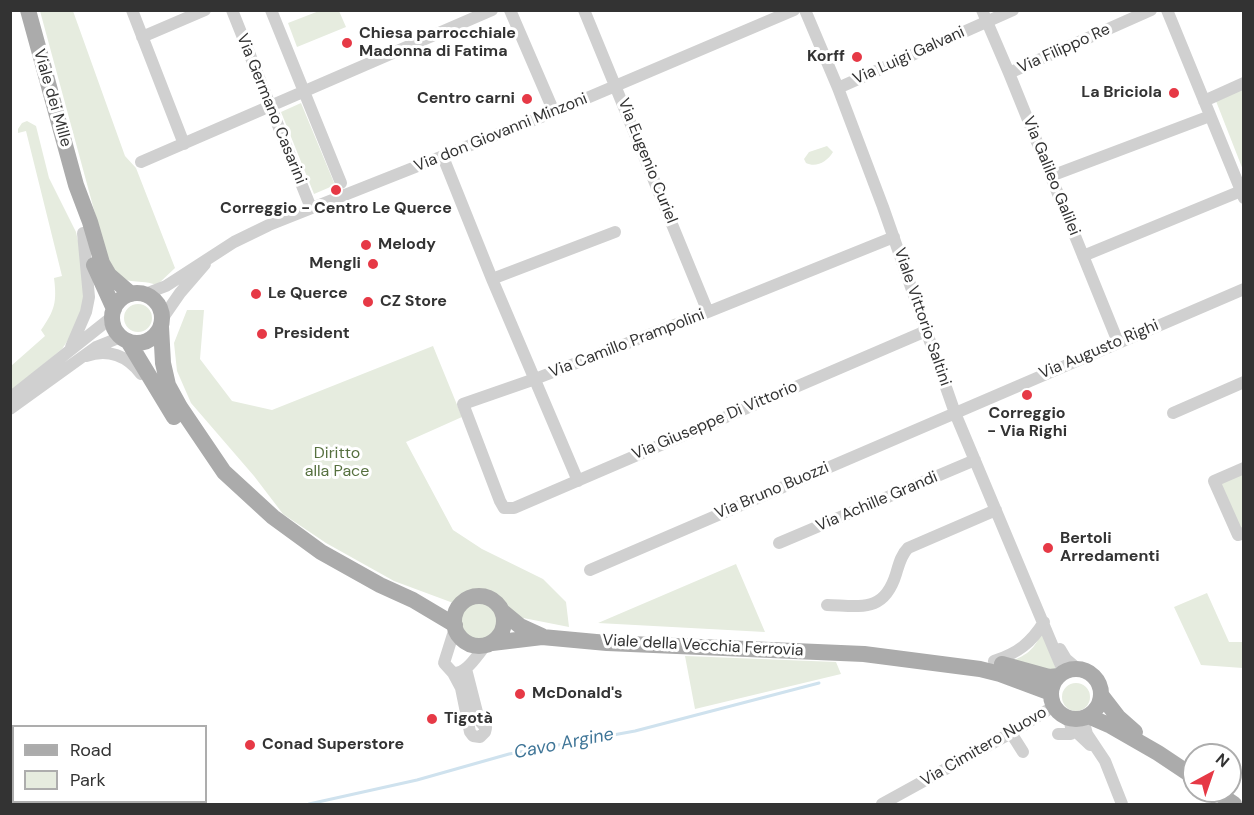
<!DOCTYPE html>
<meta charset="utf-8">
<style>
body{margin:0}
#map{position:relative;width:1254px;height:815px;overflow:hidden;background:#fff;font-family:"DM Sans",sans-serif}
canvas{display:block}
.frame{position:absolute;inset:0;border:12px solid #333;pointer-events:none}
.legend{position:absolute;left:12px;top:725px;width:195px;height:78px;box-sizing:border-box;background:#fff;border:2px solid #adadad;margin:0;padding:8px 10px;list-style:none;font-size:18px;color:#333}
.legend li{display:flex;align-items:center;gap:12px;height:30px}
.legend b{width:30px;border:2px solid #adadad}
.north{position:absolute;left:1182px;top:743px;width:60px;height:60px;box-sizing:border-box;background:#fff;border:2px solid #adadad;border-radius:50%;rotate:40deg;font-size:16px;font-weight:700;line-height:24px;text-align:center;color:#333}
.north::after{content:'';display:block;margin:auto;width:21px;height:27px;background:#e63946;clip-path:polygon(50% 0,100% 100%,50% 72%,0 100%)}
</style>
<div id="map">
<canvas width="1254" height="815"></canvas>
<div class="frame"></div>
<ul class="legend">
<li><b style="height:8px;background:#ababab"></b>Road</li>
<li><b style="height:16px;background:#e6ecdf"></b>Park</li>
</ul>
<div class="north">N</div>
</div>
<script>
const g = document.querySelector('canvas').getContext('2d');
g.lineJoin = 'round';
function paint(path, color) { g.fillStyle = color; g.fill(path, 'evenodd'); }
function strokePath(path, color, width, dash) { g.strokeStyle = color; g.lineWidth = width; g.lineCap = dash ? 'butt' : 'round'; g.setLineDash(dash || []); g.stroke(path); }
function label(font, color, halo, rows, align = 'center') {
  g.font = font + ' "DM Sans",sans-serif'; g.lineWidth = 6; g.setLineDash([]); g.textBaseline = 'middle'; g.strokeStyle = halo; g.fillStyle = color; for (const [text, x, y, turn = 0] of rows) {
    g.save(); g.translate(x, y); g.rotate((+turn || 0) * Math.PI / 180); g.textAlign = isNaN(turn) ? turn : align; if (halo) g.strokeText(text, 0, 0); g.fillText(text, 0, 0); g.restore();
  }
}
const green = new Path2D(`
 M40,11H73L125,156L136,168L175,268L157,285C133,277 128,289 109,265Z
 M319,11H339L346,27L297,47L288,23Z
 M1243,84V170L1214,96Z
 M301,103L335,185L314,194L281,112Z
 M27,121L36,126L49,178L76,232L84,268L85,296L78,325L62,349L11,391V366L45,336L41,330C55,310 57,302 54,278L62,276L26,131L18,133V129L22,123Z
 M827,146L833,152C827,162 816,168 806,163L804,159L809,152Z
 M124 318a14 14 0 1 1 28 0a14 14 0 1 1-28 0Z
 M187,310H204L200,359L232,401L272,410L433,346L462,417L406,442L453,530L482,549L543,579L566,602L569,627L498,613C501,656 445,643 464,607L394,581L326,543L283,514L254,476L191,403L177,371L174,343Z
 M1243,473V529L1241,530L1220,483Z
 M736,564L765,632L598,623Z
 M1207,593L1229,642H1243V668L1201,665L1174,607Z
 M1042,632L1056,669L1055,671L1011,661C1028,655 1035,648 1042,632Z
 M685,656L836,662L841,674L695,709Z
 M1062 697a14 14 0 1 1 28 0a14 14 0 1 1-28 0Z`);
const stream = new Path2D(`
 M309,804L417,780L509,754L635,731L819,683`);
const minor = new Path2D(`
 M132,10L184,144
 M232,10L311,208
 M271,10L341,183
 M510,10L554,112
 M584,10L708,312
 M805,10L838,88L883,207L955,413L1064,673
 M982,10L1009,73L1118,342
 M1167,10L1244,198
 M142,37L205,10
 M1009,73L1151,10
 M838,88L1013,10
 M1204,101L1244,83
 M443,157L492,279L578,481
 M141,162L492,10
 M1051,176L1210,116
 M894,237L708,312L535,379L463,404L500,501L504,508H514L926,331
 M1083,256L1241,191
 M492,279L615,232
 M145,294L166,286L234,242L269,225L554,112L794,10
 M162,319L180,293L205,264
 M71,347L86,312L89,297L83,233
 M86,356C108,348 128,356 141,374
 M10,398L112,317
 M10,409L96,347L121,337
 M1173,413L1244,382
 M1244,468L1214,481L1238,535L1244,533
 M779,543L975,460
 M590,570L1244,289
 M827,605C861,606 884,613 896,574C899,564 901,555 908,548L996,510
 M455,628L444,663L453,673C467,674 477,655 486,645
 M1060,649L1066,659L1079,670
 M994,661C1018,653 1031,643 1044,622
 M453,673L461,688L470,732L473,736L480,737L485,732L486,728L479,720L466,669
 M1069,718L1071,727L1090,745
 M1083,719L1087,734L1105,761L1122,804
 M1011,733L1023,752
 M1058,734H1071L1074,730
 M10,750L14,756
 M36,802L37,804
 M882,804L1011,733L1054,706`);
const major = new Path2D(`
 M28,10L76,185L90,222L102,263L109,275L131,294
 M94,265L114,309
 M112 318a25 25 0 1 1 50 0a25 25 0 1 1-50 0Z
 M161,327L163,363L168,385L180,407L224,472L273,517L321,552L380,585L413,600L455,625
 M128,341L174,417
 M454 621a25 25 0 1 1 50 0a25 25 0 1 1-50 0Z
 M503,612L520,626L542,636
 M492,643L542,637L607,643L864,654L980,669L1000,674L1051,693
 M1002,664L1049,677L1059,676
 M1051 694a25 25 0 1 1 50 0a25 25 0 1 1-50 0Z
 M1101,695L1118,717L1135,732
 M1088,716L1111,726L1158,753L1194,777
 M1215,791L1234,804`);
const markers = [
 [347,43,6,"#e63946"],
 [857,57,6,"#e63946"],
 [1174,93,6,"#e63946"],
 [527,99,6,"#e63946"],
 [336,190,6,"#e63946"],
 [366,245,6,"#e63946"],
 [373,264,6,"#e63946"],
 [256,294,6,"#e63946"],
 [368,302,6,"#e63946"],
 [262,334,6,"#e63946"],
 [1027,395,6,"#e63946"],
 [1048,548,6,"#e63946"],
 [520,694,6,"#e63946"],
 [432,719,6,"#e63946"],
 [250,745,6,"#e63946"]
];
const poiNames = [
 ["Chiesa parrocchiale",359,34],
 ["Madonna di Fatima",359,52],
 ["Korff",845,57,"right"],
 ["La Briciola",1162,93,"right"],
 ["Centro carni",515,99,"right"],
 ["Correggio - Centro Le Querce",336,209,"center"],
 ["Melody",378,245],
 ["Mengli",361,264,"right"],
 ["Le Querce",268,294],
 ["CZ Store",380,302],
 ["President",274,334],
 ["Correggio",1027,414,"center"],
 ["- Via Righi",1027,432,"center"],
 ["Bertoli",1060,539],
 ["Arredamenti",1060,557],
 ["McDonald's",532,694],
 ["Tigotà",444,719],
 ["Conad Superstore",262,745]
];
const streetNames = [
 ["Via Filippo Re",1064,49,-24],
 ["Via Luigi Galvani",909,56,-24],
 ["Viale dei Mille",52,98,74],
 ["Via Germano Casarini",271,109,68],
 ["Via don Giovanni Minzoni",501,133,-22],
 ["Via Eugenio Curiel",647,161,68],
 ["Via Galileo Galilei",1051,176,68],
 ["Viale Vittorio Saltini",922,317,71],
 ["Via Camillo Prampolini",627,344,-21],
 ["Via Augusto Righi",1099,350,-23],
 ["Via Giuseppe Di Vittorio",715,421,-23],
 ["Via Bruno Buozzi",772,491,-23],
 ["Via Achille Grandi",877,502,-23],
 ["Viale della Vecchia Ferrovia",703,646,3],
 ["Via Cimitero Nuovo",984,747,-30]
];
const parkNames = [
 ["Diritto",337,454],
 ["alla Pace",337,472]
];
const waterNames = [
 ["Cavo Argine",564,744,-11]
];
paint(green, '#e6ecdf');
strokePath(stream, '#cfe2ee', 3);
strokePath(minor, '#d0d0d0', 12);
strokePath(major, '#ababab', 16);
for (const [x, y, r, color] of markers) { const dot = new Path2D(); dot.arc(x, y, r, 0, 2 * Math.PI); g.fillStyle = color; g.fill(dot); strokePath(dot, '#fff', 2); }
label('bold 16px', '#333', '#fff', poiNames, 'left');
label('16px', '#333', '#fff', streetNames);
label('16px', '#56703f', '#fff', parkNames);
label('italic 18px', '#3f7597', '#fff', waterNames);
</script>
